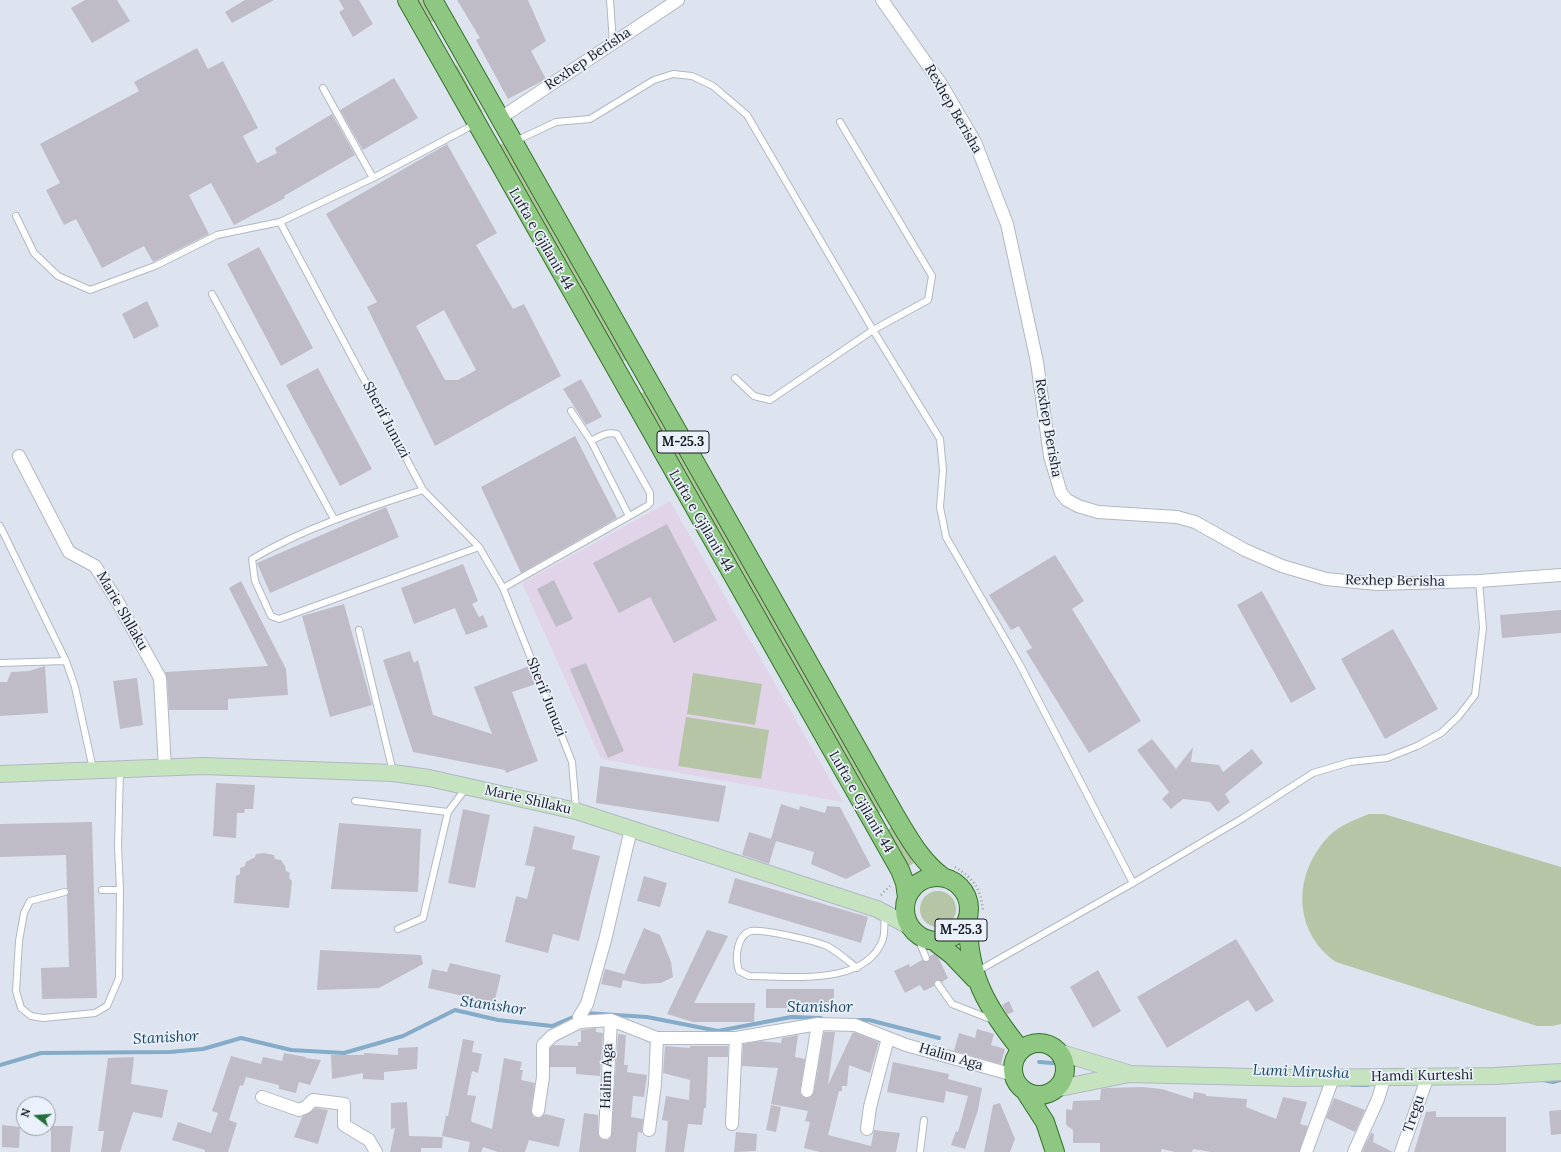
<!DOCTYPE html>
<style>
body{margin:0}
#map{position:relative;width:1561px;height:1152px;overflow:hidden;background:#dde4ef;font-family:Lora,serif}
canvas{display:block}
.north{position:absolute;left:16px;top:1096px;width:40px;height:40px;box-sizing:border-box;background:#ebf1fc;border:1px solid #979ca4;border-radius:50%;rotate:287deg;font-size:11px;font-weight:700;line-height:16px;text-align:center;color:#191c20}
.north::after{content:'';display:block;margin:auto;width:14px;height:18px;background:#246e3c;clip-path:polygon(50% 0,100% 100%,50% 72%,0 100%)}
</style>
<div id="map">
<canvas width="1561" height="1152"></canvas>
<div class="north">N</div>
</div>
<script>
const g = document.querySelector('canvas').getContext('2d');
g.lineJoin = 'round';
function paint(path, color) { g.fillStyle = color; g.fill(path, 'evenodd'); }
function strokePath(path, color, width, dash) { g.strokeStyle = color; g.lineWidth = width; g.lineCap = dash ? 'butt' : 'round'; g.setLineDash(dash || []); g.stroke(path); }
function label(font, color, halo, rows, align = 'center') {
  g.font = font + ' Lora,serif'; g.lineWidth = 3.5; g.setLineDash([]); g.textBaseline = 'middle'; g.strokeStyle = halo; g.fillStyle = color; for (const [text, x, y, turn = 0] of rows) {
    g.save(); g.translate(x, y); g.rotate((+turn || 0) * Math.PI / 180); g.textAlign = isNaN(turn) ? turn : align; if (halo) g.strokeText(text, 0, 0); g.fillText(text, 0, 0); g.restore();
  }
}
const education = new Path2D(`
 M670,501L843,802L601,759L522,583Z`);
const green = new Path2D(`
 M416,0H423L434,21L428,23Z
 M457,65L483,112L479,114L453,67Z
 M504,143L626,360L620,363L497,146Z
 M644,392L883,810L878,814L637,395Z
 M693,673L762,684L755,725L687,714Z
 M686,717L769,730L761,779L678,766Z
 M1369,814H1384L1561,867V1024L1552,1026H1537L1336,962C1292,931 1293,873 1329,836C1340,825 1354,820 1369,814Z
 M892,827L914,863L909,866L887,830Z
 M920 909a18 18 0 1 1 36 0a18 18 0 1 1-36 0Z`);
const stream = new Path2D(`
 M585,1013L647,1017L718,1031L791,1017L821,1018
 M854,1020H869L939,1038
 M1039,1062L1079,1065
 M0,1065L41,1053L170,1052L203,1049L241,1038L291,1050L344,1053L403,1036L455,1010L498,1020L552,1026L578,1015
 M1543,1080L1553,1082L1561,1080
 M1352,1085H1368`);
const building = new Path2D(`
 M85,0H117L130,21L92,43L71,8Z
 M245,0H274L232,23L225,12Z
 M339,0H359L373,24L353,37L339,12L344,9Z
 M457,0H528L546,41L531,51L546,79L508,99L476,40L480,38Z
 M197,48L208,69L223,61L258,128L243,136L257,163L277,153L275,148L332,114L355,155L284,196L285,198L234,225L211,183L189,195L209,234L153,262L144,246L102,268L76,219L64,225L46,190L60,183L40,144L139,91L134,82Z
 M394,78L418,118L363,150L340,110Z
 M447,144L497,233L476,245L513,309L524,304L561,376L435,446L367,307L377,302L326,214ZM444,310L476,370L458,380H445L416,326Z
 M259,247L313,348L281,366L227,264Z
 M147,301L159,326L134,339L122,314Z
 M318,368L372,469L340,486L286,385Z
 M581,379L602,417L586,425L563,389Z
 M575,436L617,518L521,573L481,487Z
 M386,507L399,537L270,593L257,563Z
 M667,524L717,620L674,643L650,597L619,613L593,563Z
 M1055,555L1084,601L1072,609L1141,721L1089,753L1026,651L1032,648L1019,626L1011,630L989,595Z
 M463,564L478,601L472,604L479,617L483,615L488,627L466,635L455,608L414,624L401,588Z
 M554,580L573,619L556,627L537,589Z
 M241,581L286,669L288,695L228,699V710H169L167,678L165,672L268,666L229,588Z
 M1262,591L1316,689L1291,703L1237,605Z
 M344,604L372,705L330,717L302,616Z
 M1561,610V633L1502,638L1500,615Z
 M1393,629L1438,709L1385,739L1341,659Z
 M410,651L414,663L418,660L433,715L492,734L474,687L529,666L536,684L512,692L538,761L506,773L505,770L413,752L383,660Z
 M586,663L624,751L608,758L570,669Z
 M45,666L48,713L0,716V682H7L11,672L29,671Z
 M137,678L143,725L120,729L113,681Z
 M1152,739L1176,769L1193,747L1191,762L1219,765L1223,772L1252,749L1263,763L1225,794L1230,802L1218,812L1210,802L1183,799L1171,809L1162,799L1169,792L1137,750Z
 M600,766L726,786L719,822L596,803Z
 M216,783L255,785L253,809H245L244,813H237L236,838L213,836Z
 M781,804L799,810L800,806L825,813L827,806L840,807L871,866L846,879L811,864L814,852L776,841L769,864L742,855L749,832L771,839Z
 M463,809L490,815L475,888L448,883Z
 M92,822L97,998L42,999L41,968L69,967L67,896L69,891L67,888L66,855L0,857V824Z
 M339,823L421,829L418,892L331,889Z
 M534,826L575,836L572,849L600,856L579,941L553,934L548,953L505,942L516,896L527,899L535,867L525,865Z
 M264,853L274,855L275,859L281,860L285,866L286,871L290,873L289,878L292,881L289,908L234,903L236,876L240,874V868L245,866L246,862L255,857L256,854Z
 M644,876L667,883L660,907L637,901Z
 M735,878L868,917L861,943L728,903Z
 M644,928L660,935L671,962L673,977L661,983L642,984L623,980L621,988L601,984L605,969L624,974V975Z
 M707,930L728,936L694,1003H755L754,1022H693L667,1014Z
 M1236,939L1274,1001L1256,1012L1248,1000L1167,1048L1137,997Z
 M320,950L421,955L423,964L379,988L317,990Z
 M934,954L938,957L948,978L942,982L936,980L934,986L924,991L920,985L905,993L894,971L909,964L910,967L922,960L928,962L930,956Z
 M450,963L501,975L494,1003L428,988L432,969L447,972Z
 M1098,970L1121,1011L1093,1028L1070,987Z
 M766,989H834V1008H766Z
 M1009,1001L1014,1012L1007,1014L1002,1005Z
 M596,1028V1032L603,1033L600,1076L576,1074V1067H550V1048L553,1045L578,1046V1042H581V1030Z
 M977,1029L994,1034L991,1045L1005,1049L1001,1064L954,1051L959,1033L975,1038Z
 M824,1032H835L828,1085L853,1032L879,1042L870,1073L849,1065L847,1086H842V1091H839L828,1135L871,1146L874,1130L900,1133L896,1152H820L804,1148L810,1122L805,1121L808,1111L771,1104L778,1068L742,1066L743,1044L760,1041L781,1043L782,1038L798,1035L795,1057L805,1059L800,1093L805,1098H810L814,1092Z
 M618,1034L626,1035L624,1065H628L627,1072L647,1075L644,1097L633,1096L631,1117L643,1119L642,1133L638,1132L636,1152H579L584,1113L598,1115V1133L601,1139L608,1140L611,1137Z
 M463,1039L474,1041L472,1052L482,1054L478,1073L472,1071L467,1095L476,1096L471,1120L472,1122L492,1129L504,1058L522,1062L520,1070H523L521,1080L535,1083L531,1110L533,1117L540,1118L545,1114L565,1119L559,1147L529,1140L525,1152H498L483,1147L481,1152H468L470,1142L442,1136L446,1116H448Z
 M665,1046L690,1048V1046H728V1057H708L706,1108H704L702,1125L688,1124L684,1152H665L668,1121L662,1120L666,1096L689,1100L690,1080L663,1073Z
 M418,1047L417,1069L384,1072V1080L363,1079V1073L332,1079L331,1055H364V1053L398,1055V1048Z
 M284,1053L306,1057L305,1058L321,1060L310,1085L299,1082L296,1093L279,1089V1085L246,1077L243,1086L240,1085L229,1120L237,1123L228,1152H205V1150L172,1140L178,1122L211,1133L218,1113L212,1111L231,1056L261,1064L263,1057L282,1061Z
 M134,1057L131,1084L168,1090L162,1118L133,1112L120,1152H101L104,1131H98L108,1058Z
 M893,1062L949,1074L948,1079L982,1088L978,1110L965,1149L951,1145L956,1131L958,1132L968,1096L946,1091L944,1103L887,1092Z
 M1142,1087L1162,1089L1193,1099L1194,1092L1206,1094V1096L1247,1099L1246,1107L1276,1119L1283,1097L1307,1102L1300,1124L1308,1126L1299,1152H1211L1193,1149L1192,1152H1175L1162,1149L1161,1152H1100V1143H1073V1130L1066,1125V1109L1072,1110L1073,1101L1100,1100L1101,1089L1107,1088Z
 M1334,1098L1365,1110L1355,1132L1326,1118Z
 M407,1102L409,1136L443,1137L442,1148H421V1152H390L395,1128L391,1129V1103Z
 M1000,1103L1015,1139L1010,1152H984L993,1105Z
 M771,1105L781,1107L776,1132L766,1130Z
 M316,1108L328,1110L318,1144L294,1137L302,1117Z
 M1561,1110V1134L1551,1135L1549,1111Z
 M1436,1111V1117H1506V1152H1414L1426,1112Z
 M2,1125L20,1127L19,1148L2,1147Z
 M51,1126H73L70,1152H51Z
 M736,1132L757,1134L756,1151L734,1152Z
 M1371,1133L1374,1134L1373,1142L1393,1152H1362Z`);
const path = new Path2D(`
 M955,867C974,879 981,889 983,911
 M881,895L890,886`);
const lane = new Path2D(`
 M610,0L613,43
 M323,88L373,178
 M514,140L522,138L556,122L590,119L654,80L673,74L692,76L713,86L747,115L873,330L940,439L943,470L940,507L946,537L1019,663L1133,883
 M16,216L34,253L58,276L90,290L155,266L217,235L280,222L373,178L475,124
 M280,222L423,490L479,547L503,588L572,762L576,809
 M212,294L334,519
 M735,378L754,396L770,400L873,330L928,300L932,276L840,122
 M571,411L591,441L629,516
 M423,490C364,509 306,527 252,559L255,581L271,616L279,619L479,547
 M0,526L66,661
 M503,588L647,506L650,503V493L617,434C607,431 599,437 591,441
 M359,630L393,772
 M0,663L66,661L75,687L93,769
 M120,770L118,846L120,890
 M355,801L448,812
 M65,892L30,901L24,913L19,941L16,991L21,1008L31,1016L43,1018L95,1013L107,1006L119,978L120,890H102
 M398,929L423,918L448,812L466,788
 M916,933L926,958
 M857,968C848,961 838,952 827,946C815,941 764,929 751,931C736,935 735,960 739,971L749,976C790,976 866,987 883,939C885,932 884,922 885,914
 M976,972L1133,883L1243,818L1313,773L1350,762L1387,758L1417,746L1441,733L1458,717L1475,695L1483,628L1479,581
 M938,984L952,1004L993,1020
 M920,1152L924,1120`);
const street = new Path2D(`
 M882,0L941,84L975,142L1007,224L1037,362L1050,456L1061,493L1067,500L1078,506L1098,512L1177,517L1195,522L1245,550L1282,566L1326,579L1377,584L1479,581L1561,575
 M499,119L678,0
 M19,456L69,552L95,566L116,599L160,678L165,768
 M580,1022L579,1017L587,1004L605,940L631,829
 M807,1091L818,1024
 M262,1097L299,1110L306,1107L313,1100L344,1104V1125L369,1140L376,1152
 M538,1111L543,1077V1045L552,1036L580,1022L595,1021L611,1020L657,1038H736L818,1024L855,1025L906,1045L1014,1075
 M732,1124L736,1038
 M867,1129L870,1107L888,1038
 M649,1130L655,1084L657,1038
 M605,1133L611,1020
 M1306,1152L1333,1078
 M1354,1152L1378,1099L1385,1076
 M1401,1152L1428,1076`);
const secondary = new Path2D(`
 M0,774L203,766L393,773L429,778L576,811L877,909L909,926
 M1058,1052L1128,1073
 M1055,1089L1129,1074L1295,1078L1494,1076L1561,1072`);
const primary = new Path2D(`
 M407,0L900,870L905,883L907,897
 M433,0L895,815C909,838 921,861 943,877
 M905 909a32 32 0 1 1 64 0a32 32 0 1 1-64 0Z
 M968,917C967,974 986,1007 1021,1050
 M934,941L952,955L975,979
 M1013 1069a26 26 0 1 1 52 0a26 26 0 1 1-52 0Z
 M1025,1091L1045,1122L1055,1152`);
const shields = [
 [683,442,52],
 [961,930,52]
];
const shieldNames = [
 ["M-25.3",683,442],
 ["M-25.3",961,930]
];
const streetNames = [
 ["Rexhep Berisha",588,59,-34],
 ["Rexhep Berisha",953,109,60],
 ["Lufta e Gjilanit 44",541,239,60],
 ["Sherif Junuzi",386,420,62],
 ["Rexhep Berisha",1048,428,80],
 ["Lufta e Gjilanit 44",701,521,60],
 ["Rexhep Berisha",1395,581,1],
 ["Marie Shllaku",122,611,60],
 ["Sherif Junuzi",546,697,68],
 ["Marie Shllaku",528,800,13],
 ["Lufta e Gjilanit 44",861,802,60],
 ["Halim Aga",951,1057,16],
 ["Halim Aga",607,1076,-88],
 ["Hamdi Kurteshi",1422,1076,-1],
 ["Tregu",1414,1114,-71]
];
const waterNames = [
 ["Stanishor",493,1006,8],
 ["Stanishor",820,1008],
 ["Stanishor",166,1038,-3],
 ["Lumi Mirusha",1301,1072,2]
];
paint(education, '#e1d4e8');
paint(green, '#b5c5a5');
strokePath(stream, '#84abc8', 4);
paint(building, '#c0bcc7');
strokePath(lane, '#b1b8c2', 8);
strokePath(street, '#b1b8c2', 14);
strokePath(secondary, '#b1b8c2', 18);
strokePath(primary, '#347328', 20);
strokePath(path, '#969ba4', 2.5, [1, 3]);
strokePath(lane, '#fff', 6);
strokePath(street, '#fff', 12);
strokePath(secondary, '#c6e3c0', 16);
strokePath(primary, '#8ec781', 18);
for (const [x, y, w] of shields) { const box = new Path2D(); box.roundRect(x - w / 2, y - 11, w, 22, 3); g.fillStyle = '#ebf1fc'; g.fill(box); strokePath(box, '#191c20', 1); }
label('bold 13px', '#191c20', null, shieldNames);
label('14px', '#191c20', '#ebf1fc', streetNames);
label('italic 15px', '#174664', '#ebf1fc', waterNames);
</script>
